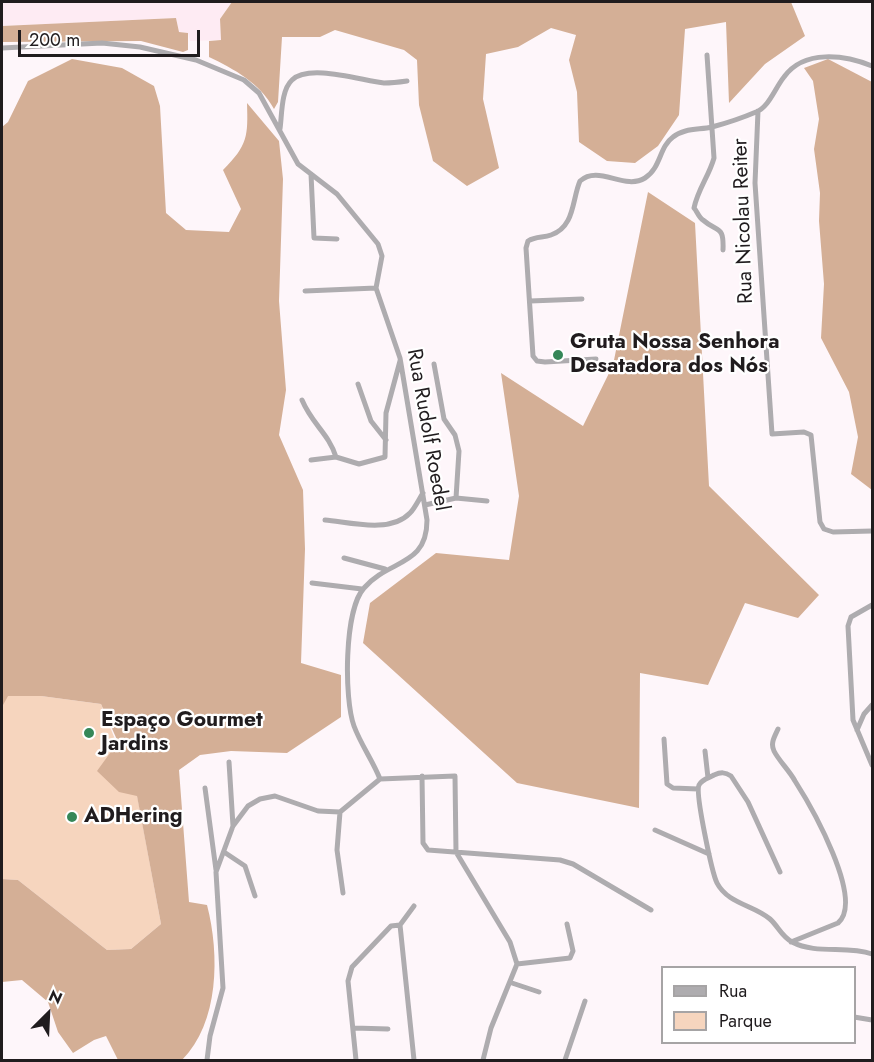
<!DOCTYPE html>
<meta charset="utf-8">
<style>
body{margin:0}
#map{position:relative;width:874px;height:1062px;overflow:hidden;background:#fef6fa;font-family:Jost,sans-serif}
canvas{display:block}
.frame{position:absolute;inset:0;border:3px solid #201c1e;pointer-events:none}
.legend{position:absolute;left:661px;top:966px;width:195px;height:78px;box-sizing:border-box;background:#fff;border:2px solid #a6a4a5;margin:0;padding:8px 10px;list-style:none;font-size:18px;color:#201c1e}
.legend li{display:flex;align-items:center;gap:12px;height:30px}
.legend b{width:30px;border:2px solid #a6a4a5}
.north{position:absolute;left:18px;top:984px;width:60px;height:60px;-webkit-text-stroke:4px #fff;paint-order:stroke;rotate:24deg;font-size:16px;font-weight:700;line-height:24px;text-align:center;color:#201c1e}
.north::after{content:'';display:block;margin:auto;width:21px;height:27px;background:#201c1e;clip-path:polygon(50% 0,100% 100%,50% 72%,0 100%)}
.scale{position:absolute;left:18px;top:30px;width:182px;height:27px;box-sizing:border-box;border:3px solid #201c1e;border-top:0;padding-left:8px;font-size:18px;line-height:21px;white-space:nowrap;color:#201c1e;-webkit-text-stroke:4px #fff;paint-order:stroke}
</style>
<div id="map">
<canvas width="874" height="1062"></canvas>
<div class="frame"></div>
<ul class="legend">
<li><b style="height:8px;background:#aeacaf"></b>Rua</li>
<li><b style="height:16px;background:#f6d5be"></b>Parque</li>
</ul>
<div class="north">N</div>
<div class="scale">200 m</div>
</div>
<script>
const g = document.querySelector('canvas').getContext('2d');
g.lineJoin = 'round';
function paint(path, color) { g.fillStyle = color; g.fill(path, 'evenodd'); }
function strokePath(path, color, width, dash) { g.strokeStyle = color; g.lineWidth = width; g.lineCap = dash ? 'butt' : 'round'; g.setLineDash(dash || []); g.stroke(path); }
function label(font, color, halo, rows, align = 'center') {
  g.font = font + ' Jost,sans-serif'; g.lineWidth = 4.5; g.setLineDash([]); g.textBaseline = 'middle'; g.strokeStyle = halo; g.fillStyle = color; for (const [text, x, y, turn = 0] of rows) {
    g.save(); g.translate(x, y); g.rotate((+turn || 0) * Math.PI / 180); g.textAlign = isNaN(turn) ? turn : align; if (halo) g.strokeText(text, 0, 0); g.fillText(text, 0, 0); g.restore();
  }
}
const built = new Path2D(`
 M2,2H232L220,19L221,40L190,41L188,33L179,32L176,18L2,26Z`);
const green = new Path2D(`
 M7,696H41L101,704L137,795L161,924L131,949L107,950L18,880L2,879V707Z`);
const forest = new Path2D(`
 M232,2H791L805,36L765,64L729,103L726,22L685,29L679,115L658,146L635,163L607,161L579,142L577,92L569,60L576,35L551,28L518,47L486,54L483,99L499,168L467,186L433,161L419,105L417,60L404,50L335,30L320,37H282L278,102L274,109C260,83 234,69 209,57V41L221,40L220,19Z
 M176,18L179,32L188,33V50L183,52L141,41L2,42V26Z
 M72,59L122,68L154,86L160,106L166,213L186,230L229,232L241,209L223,170C248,145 248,136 247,103L279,141L283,179L279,301L286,390L279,435L303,490L305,549L301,663L341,675V717L287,753L231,751L200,755L179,770L189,902L207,905C220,955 219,1023 182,1060H118L106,1036L94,1040L73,1053L58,1032L48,1002L22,980L2,982V879L18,880L107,950L131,949L161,924L137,796L119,792L97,771L118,742L101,704L41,696H8L2,707V127L8,122L28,81Z
 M828,59L872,82V490L851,474L858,437L849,392L821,338L824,284L819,221L820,193L814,149L819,119L813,81L804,68Z
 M648,192L695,223L709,486L819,595L798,618L745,603L708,685L640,673L639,808L517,783L363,643L370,603L436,553L509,560L519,496L501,373L583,426L613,365Z`);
const minor = new Path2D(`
 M2,48L102,43L140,47L196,60L244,80L259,93L298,164L337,194L378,244L382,256L376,288L400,358L427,520C427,567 389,559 364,588C344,610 344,699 354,726C361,745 373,761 380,779
 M707,55L714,158C709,176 698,189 694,208C697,211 699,218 703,220C718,233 724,225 723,250
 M758,111L755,183L772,434L804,432L811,435L820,522L824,529L833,532L872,531
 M280,129C282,115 281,90 292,80C309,63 363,81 384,83C392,83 400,82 407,81
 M311,174L314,238L337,239
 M305,291L376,288
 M530,301L582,299
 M596,359L545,362L537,361L533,356L526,248L528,241C536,236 543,238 551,235C575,227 572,199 580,181C599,164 624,191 645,178C661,168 659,147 673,137C684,128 699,130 712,127C727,123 742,118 756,112C769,107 775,88 784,77C804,49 845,55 872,66
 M434,364L444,419L455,435L459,451L456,498
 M358,384L371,421L386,440
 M302,400C312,424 329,434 336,457
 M311,460L336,457L359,464L385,457L386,413L400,361
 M425,505L456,498L487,501
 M325,520C349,522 390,534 410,513C415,508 419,499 423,493
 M344,558L385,569
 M312,583L362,589
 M872,605L851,617L848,626L853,720L872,765
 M778,729C775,736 770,743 774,751C779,761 789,770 795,781C811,806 865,900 838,923L791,942
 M857,730L864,714L872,705
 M664,739L667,784L673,788L698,789
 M705,751L708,778
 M229,762L233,826
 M422,776L423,843L428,850L560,860L573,864L651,910
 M205,788L216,870
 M340,812L337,850L343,893
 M655,830L709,854
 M224,852L245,866L255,896
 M780,872L748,802L731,776C725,772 721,772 714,775C709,778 702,779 699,785C695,793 712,873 717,883C728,904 754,905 770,919C778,926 781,936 792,942C817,955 846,945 872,954
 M400,925L414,1060
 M517,964L570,958L573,951L567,924
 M512,983L539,992
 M854,1017L872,1020
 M354,1028L388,1029
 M207,1060L210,1036L223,988L216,872L233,826L248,806L260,799L275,796L318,811L340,812L380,779L455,776L456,852L510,942L517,964L491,1028L483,1060
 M356,1060L348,981L352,967L391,926L400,925L414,906
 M565,1060L585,1001`);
const markers = [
 [558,355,6,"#358758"],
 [89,733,6,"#358758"],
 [72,817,6,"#358758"]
];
const streetNames = [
 ["Rua Nicolau Reiter",744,221,-92],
 ["Rua Rudolf Roedel",427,430,80]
];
const poiNames = [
 ["Gruta Nossa Senhora",570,343],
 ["Desatadora dos Nós",570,367],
 ["Espaço Gourmet",101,721],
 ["Jardins",101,745],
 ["ADHering",84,817]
];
paint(built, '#feebf3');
paint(green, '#f6d5be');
paint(forest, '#d4af96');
strokePath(minor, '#aeacaf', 5);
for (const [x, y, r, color] of markers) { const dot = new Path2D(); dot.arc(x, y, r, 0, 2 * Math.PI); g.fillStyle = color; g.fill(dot); strokePath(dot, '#fff', 2); }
label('21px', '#201c1e', '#fff', streetNames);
label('bold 21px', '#201c1e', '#fff', poiNames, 'left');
</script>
